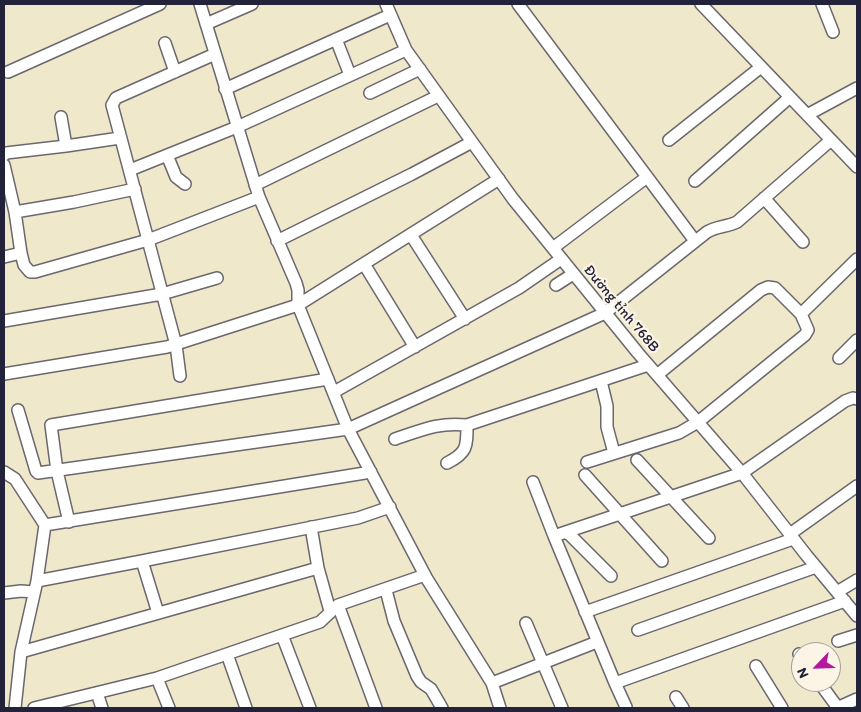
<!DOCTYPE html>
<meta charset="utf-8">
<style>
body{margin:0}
#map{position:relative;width:861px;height:712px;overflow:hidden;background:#efe8cb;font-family:Itim,sans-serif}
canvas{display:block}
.frame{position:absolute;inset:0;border:5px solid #22223b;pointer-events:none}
.north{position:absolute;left:791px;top:642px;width:50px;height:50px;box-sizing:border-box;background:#fcf5e5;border:1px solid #a5a1a1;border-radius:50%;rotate:246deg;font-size:14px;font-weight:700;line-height:20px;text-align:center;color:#22223b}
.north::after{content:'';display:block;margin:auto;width:18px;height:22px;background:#b5179e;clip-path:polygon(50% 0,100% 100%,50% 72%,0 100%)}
</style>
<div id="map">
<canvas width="861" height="712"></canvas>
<div class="frame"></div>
<div class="north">N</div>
</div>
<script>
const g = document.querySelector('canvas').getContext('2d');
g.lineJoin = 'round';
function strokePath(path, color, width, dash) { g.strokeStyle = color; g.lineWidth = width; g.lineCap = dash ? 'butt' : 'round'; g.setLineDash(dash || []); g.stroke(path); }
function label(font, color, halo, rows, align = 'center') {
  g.font = font + ' Itim,sans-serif'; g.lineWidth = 4.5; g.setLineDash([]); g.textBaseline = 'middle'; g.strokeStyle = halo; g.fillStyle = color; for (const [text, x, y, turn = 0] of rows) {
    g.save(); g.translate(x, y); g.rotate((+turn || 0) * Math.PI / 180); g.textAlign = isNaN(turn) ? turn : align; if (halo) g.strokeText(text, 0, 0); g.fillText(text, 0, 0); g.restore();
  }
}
const minor = new Path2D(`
 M200,4L259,197L296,283L298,290V305L348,429L427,579L492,683L500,708
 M386,4L406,50L513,199L638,353L742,473L807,556L857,616
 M518,4L695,241
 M701,4L857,167
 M822,4L833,32
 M206,24L252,4
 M336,39L350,75
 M165,43L175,72
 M8,72L160,4
 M225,89L390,15
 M370,93L420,69
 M807,115L857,88
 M61,117L66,146
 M669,140L761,67
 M4,155L6,153L66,146L120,138
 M167,155L176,177L185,184
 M4,165L15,212L21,253L24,265L30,272H35L148,240L259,197
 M130,170L237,127L406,50
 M695,181L790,97
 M255,185L438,96
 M764,198L803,242
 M15,212L74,202L135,189
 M411,235L465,319
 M277,241L412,174L472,142
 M553,248L647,177
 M4,257L21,253
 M364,264L415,347
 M556,285L573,274
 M4,321L162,294L217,278
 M839,358L857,340
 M4,374L167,347L298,305L499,179
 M657,375L761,290L768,287L775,288L801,314L857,259
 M180,376L176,345L112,105L116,98L215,54
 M601,381L607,406V427L614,453
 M334,392L519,288L561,259
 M18,410L36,471L38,473L348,429L605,313L707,232C717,226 727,227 737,222L831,140
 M395,439C422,430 438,422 467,425L648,365
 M637,460L709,538
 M587,462L679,433L698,422L805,335L808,330L801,314
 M447,463C467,453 467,447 467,425
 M4,472L15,479L45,525L37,581L21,652L15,708
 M585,475L662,561
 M533,482L554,536
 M69,522L57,471L51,425L328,379
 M45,525L371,472
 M311,527L318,568L330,611
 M565,532L570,535L611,576
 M790,534L857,486
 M142,561L158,613
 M37,581L142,561L358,518L390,507
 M386,590L394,621L417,676L421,682L431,689L442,708
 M837,592L857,580
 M4,593L21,591L34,592
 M845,601L615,683L554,536L742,473L845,401L853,398L857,399
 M338,605L376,708
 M585,612L793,539
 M526,623L562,708
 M638,630L816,567
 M282,635L310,708
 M838,641L857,635
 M21,652L318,568
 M227,654L246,708
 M799,654L801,657
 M756,666L782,708
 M157,678L169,708
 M819,682L838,708
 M492,683L597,642
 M615,683L626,707
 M97,693L102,708
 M676,697L683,708
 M34,708L157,678L320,622L338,605L425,575
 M837,708L857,699`);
const streetNames = [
 ["Đường tỉnh 768B",621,309,50]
];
strokePath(minor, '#6a676d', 14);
strokePath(minor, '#fff', 11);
label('15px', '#22223b', '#fcf5e5', streetNames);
</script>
